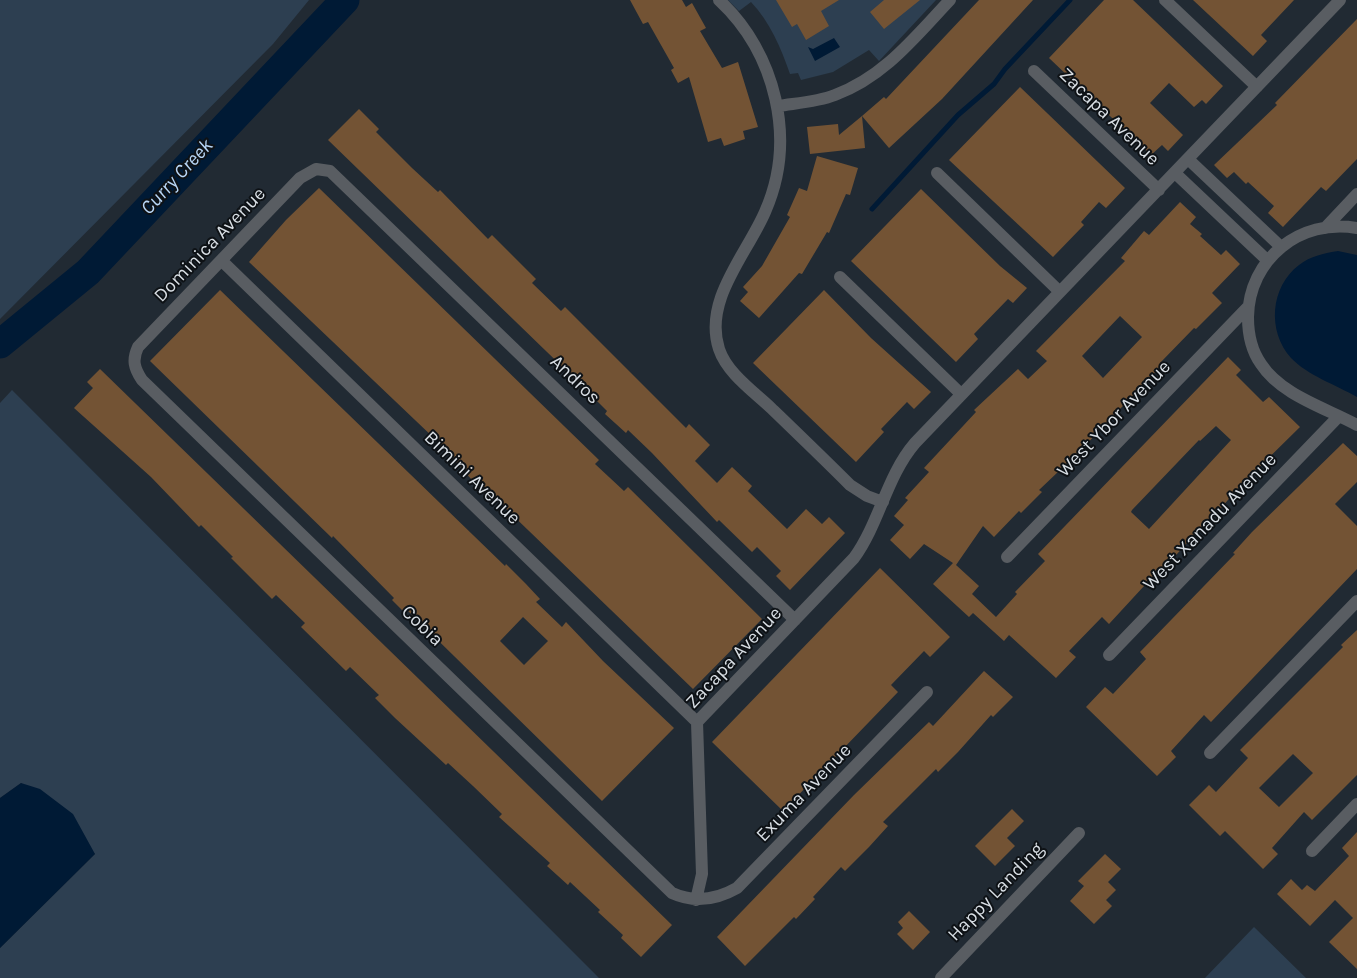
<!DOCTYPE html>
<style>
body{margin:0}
canvas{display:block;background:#212a33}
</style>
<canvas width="1357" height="978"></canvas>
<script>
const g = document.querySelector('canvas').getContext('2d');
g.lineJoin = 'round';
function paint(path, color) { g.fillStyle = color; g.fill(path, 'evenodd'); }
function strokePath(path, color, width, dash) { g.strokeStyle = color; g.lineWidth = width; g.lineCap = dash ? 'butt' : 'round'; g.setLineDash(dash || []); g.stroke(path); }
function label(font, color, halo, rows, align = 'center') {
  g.font = font + ' Karla,sans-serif'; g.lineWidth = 4; g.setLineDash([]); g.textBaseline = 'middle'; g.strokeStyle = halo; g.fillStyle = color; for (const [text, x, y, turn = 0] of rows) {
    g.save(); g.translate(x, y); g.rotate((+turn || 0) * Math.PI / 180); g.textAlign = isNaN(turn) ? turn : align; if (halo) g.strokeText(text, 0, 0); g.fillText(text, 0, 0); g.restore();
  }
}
const green = new Path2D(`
 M0,0H309L273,44L0,319Z
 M728,0H936L879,61L869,50L833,72L801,80L798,73L790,74C781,48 770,22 751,2L739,11Z
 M12,390L599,978H0V948L95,854L21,783L0,798V403Z
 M1254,927L1306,978H1205Z`);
const water = new Path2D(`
 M834,38L840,47L815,61L808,47L813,49Z
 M1338,251L1357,255V397C1336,385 1307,375 1291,358C1267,331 1270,287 1299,265C1310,256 1325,253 1338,251Z
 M21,783L40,789L73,814L95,854L0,948V798Z`);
const stream = new Path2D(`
 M872,209L958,115L994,84L1005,69L1070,0`);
const river = new Path2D(`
 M0,344L88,272L345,0`);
const building = new Path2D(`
 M630,0H682L686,7L692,3L706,28L700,31L722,68L738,62L758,127L743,131L745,139L724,146L721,138L708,142L689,77L678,83L671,70L674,68L648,22L643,24Z
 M776,0H839L821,11L829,26L806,40L797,24L792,27Z
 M884,0H920L884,29L870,12Z
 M979,0H1033L942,99L889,148L862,116L884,97L886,99Z
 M1104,0H1133L1223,86L1206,104L1202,100L1194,107L1169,83L1150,103L1183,135L1168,151L1162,145L1151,155L1049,58Z
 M1193,0H1294L1261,35L1267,41L1253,56Z
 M1357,19V159L1326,191L1321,187L1283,227L1268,213L1274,206L1248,182L1246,184L1234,172L1227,178L1214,165L1277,105L1275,103Z
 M1020,87L1125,188L1106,208L1099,202L1081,222L1084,225L1053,257L949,160Z
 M359,109L379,129L376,132L412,168L438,192L440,190L488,239L492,235L536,279L532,283L561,311L565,307L686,428L689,424L710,445L695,461L717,483L732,467L752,486L748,491L787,529L806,509L822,524L829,517L845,533L790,590L776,576L781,571L757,547L752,552L719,520L717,522L652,453L628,430L626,433L605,414L607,411L578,382L328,140Z
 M862,116L865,148L810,154L807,127L838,124L839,135Z
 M817,156L858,168L850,195L846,194L829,233L827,232L802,274L799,273L759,318L740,301L748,292L743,287L762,266L790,217L787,215L799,188L807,191Z
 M319,188L599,460L595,464L624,491L628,487L762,619L693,689L474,478L472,480L436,440L249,262L286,220Z
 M921,189L1000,266L1027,288L1013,303L1008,299L974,334L978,339L956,362L851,261Z
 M1180,202L1196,217L1190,224L1202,234L1200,236L1221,255L1226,250L1240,264L1212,293L1222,303L1196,329L1194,328L1160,363L1162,365L1079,452L1039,490L1042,492L1021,513L1019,511L994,537L983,526L956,565L979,586L972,594L996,617L1017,594L1015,592L1045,561L1038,554L1228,357L1241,370L1236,375L1263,402L1269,397L1300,427L1239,487L1216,514L1215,512L1158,575L1156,573L1109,624L1102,617L1069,651L1076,657L1056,678L1009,635L1004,641L973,613L969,617L933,584L953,563L924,544L910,559L890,540L904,525L894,516L908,500L905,498L929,472L924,468L976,412L974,410L1018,369L1028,379L1047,361L1036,351L1125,261L1121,258L1144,231L1149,235ZM1120,316L1142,337L1103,378L1082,356ZM1216,426L1231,440L1149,529L1131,512L1132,510L1199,440L1200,441Z
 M220,290L505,566L506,564L526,584L540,599L536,602L562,627L566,622L603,661L674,728L602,801L405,608L403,611L392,600L394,598L333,536L332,538L150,361ZM523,617L548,641L524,665L500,641Z
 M824,290L871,338L931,392L914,409L907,402L881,429L884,432L856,462L753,363Z
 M100,369L672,925L641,957L621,938L623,935L598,912L600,910L570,882L568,885L547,866L550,863L499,817L502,814L473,786L448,763L446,765L395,718L375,698L379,695L350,667L346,671L301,627L305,623L276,595L272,599L231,558L233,557L201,525L199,527L151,477L74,408L93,388L87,382Z
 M1343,443L1357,456V482L1335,504L1357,526V569L1211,722L1204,715L1171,751L1176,757L1157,776L1086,707L1105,687L1113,694L1146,659L1140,652L1235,554L1233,553L1252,532Z
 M880,568L950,637L930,657L924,651L891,685L898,692L783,811L712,742Z
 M1357,630V775L1312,820L1304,812L1272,848L1278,854L1263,869L1225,831L1220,836L1189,805L1209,785L1216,792L1248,758L1240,750L1343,647L1341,645ZM1293,754L1313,773L1279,807L1259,788Z
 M984,671L1013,697L993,717L991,715L958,752L938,772L936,769L883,822L888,826L869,847L845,871L841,867L813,897L815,899L796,919L794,917L745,966L717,937L854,795L929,722L933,726Z
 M1012,809L1024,821L1007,838L1015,846L995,866L975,846Z
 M1357,832V969L1329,942L1353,918L1335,900L1310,926L1277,894L1291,879L1302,890L1307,885L1315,891L1349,856L1342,848Z
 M1105,854L1121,869L1108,882L1116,890L1106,900L1112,906L1094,924L1070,901L1084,886L1078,881Z
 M909,911L930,932L913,950L897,934L903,928L898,922Z`);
const minor = new Path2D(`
 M719,0C776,53 797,140 765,212C747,254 703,300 719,349C727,373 753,391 771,408C798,434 824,459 850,485L867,496L883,502
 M1165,0L1257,87
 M1034,71L1159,190
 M778,106C797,103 817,102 835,95C884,77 915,37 950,0
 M1188,159L1280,246
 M937,173L1060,292
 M1175,173L1267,260
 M1325,228L1357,194
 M1357,228C1300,218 1249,259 1248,317C1248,334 1251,350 1261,364C1281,395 1326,408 1357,425
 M222,261L697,722
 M840,277L961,394
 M1007,557L1248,307
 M795,620L330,171L316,169L300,178L138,347C132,360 134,368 142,380L672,893C694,903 716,900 737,888L927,692
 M1109,655L1339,416
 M1210,753L1357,601
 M1312,851L1357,804
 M696,900L702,874L697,722L854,558C880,522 886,477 915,443L1340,0
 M941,978L1079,833`);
const streetNames = [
 ["Zacapa Avenue",1109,117,44],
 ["Dominica Avenue",210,245,-46],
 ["Andros",575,380,44],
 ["West Ybor Avenue",1114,419,-46],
 ["Bimini Avenue",472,478,44],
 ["West Xanadu Avenue",1210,522,-46],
 ["Cobia",422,626,44],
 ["Zacapa Avenue",734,658,-47],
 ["Exuma Avenue",804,793,-46],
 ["Happy Landing",996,892,-46]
];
const waterNames = [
 ["Curry Creek",177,177,-47]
];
paint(green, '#2d3f51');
paint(water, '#001a35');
strokePath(stream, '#001a35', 5);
strokePath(river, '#001a35', 29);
paint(building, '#735334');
strokePath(minor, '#595d62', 12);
label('19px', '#d8dee4', '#0e1216', streetNames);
label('italic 20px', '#b8d6f6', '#0e1216', waterNames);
</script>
